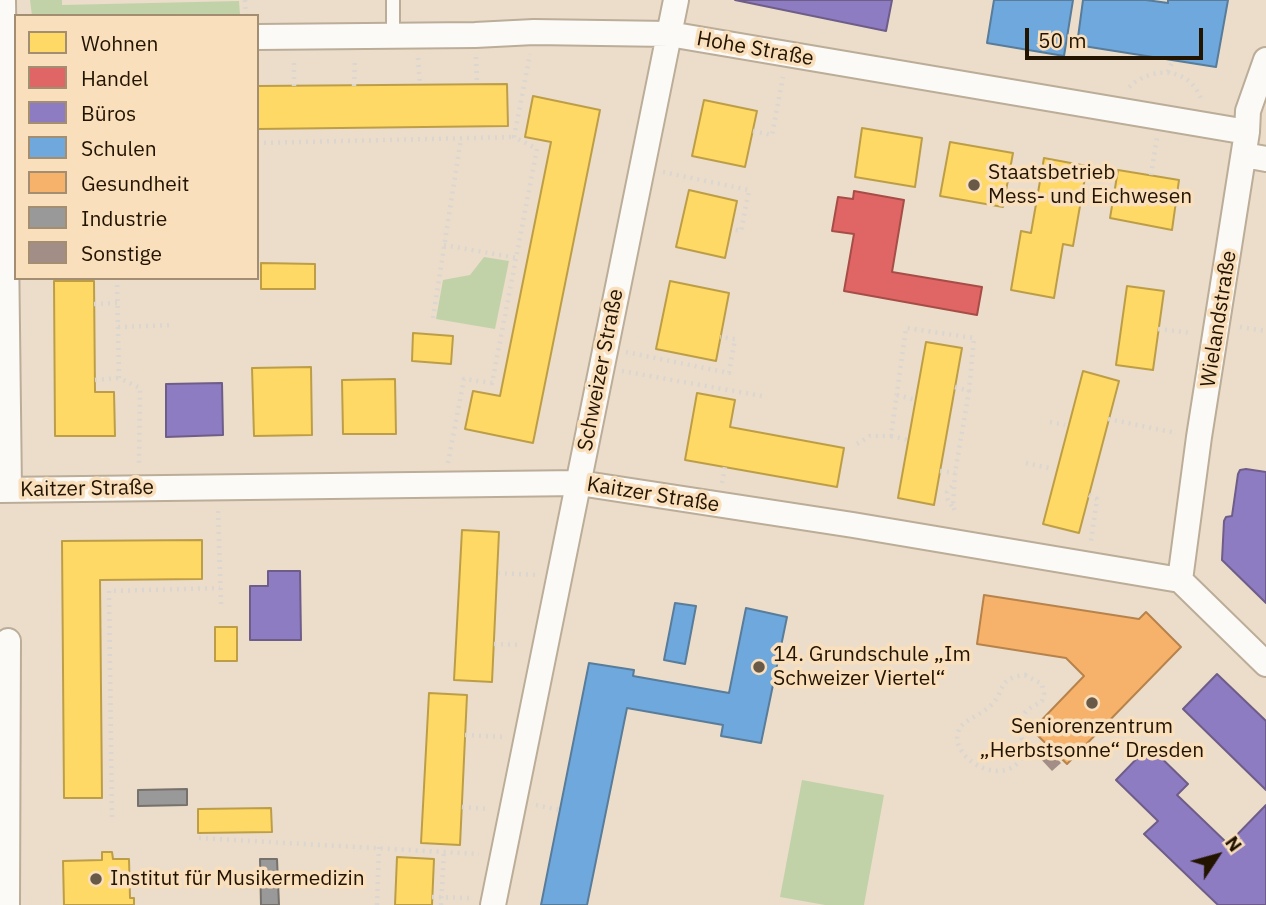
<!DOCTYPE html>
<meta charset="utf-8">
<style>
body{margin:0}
#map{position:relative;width:1266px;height:905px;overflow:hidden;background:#ebddca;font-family:"IBM Plex Sans",sans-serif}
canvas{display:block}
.legend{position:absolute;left:14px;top:14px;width:245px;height:266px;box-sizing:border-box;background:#f9dfbc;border:2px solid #a38e71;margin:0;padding:9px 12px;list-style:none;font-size:21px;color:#231400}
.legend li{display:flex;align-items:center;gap:14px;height:35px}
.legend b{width:35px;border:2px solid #a38e71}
.north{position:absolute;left:1182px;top:821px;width:70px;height:70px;-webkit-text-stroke:5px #f9dfbc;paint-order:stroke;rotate:54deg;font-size:19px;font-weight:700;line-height:28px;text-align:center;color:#231400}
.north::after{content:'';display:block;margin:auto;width:24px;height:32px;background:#231400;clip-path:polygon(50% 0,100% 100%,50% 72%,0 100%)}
.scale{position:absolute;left:1025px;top:28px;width:178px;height:32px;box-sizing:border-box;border:4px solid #231400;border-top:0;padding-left:9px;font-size:21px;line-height:24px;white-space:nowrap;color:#231400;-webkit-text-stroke:5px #f9dfbc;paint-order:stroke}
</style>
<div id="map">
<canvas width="1266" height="905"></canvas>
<ul class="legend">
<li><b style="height:19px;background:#ffd966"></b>Wohnen</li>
<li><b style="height:19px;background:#e06666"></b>Handel</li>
<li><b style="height:19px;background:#8e7cc3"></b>Büros</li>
<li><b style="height:19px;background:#6fa8dc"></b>Schulen</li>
<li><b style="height:19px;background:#f6b26b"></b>Gesundheit</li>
<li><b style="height:19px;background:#999"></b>Industrie</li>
<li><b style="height:19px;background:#a28e87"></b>Sonstige</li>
</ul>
<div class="north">N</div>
<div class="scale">50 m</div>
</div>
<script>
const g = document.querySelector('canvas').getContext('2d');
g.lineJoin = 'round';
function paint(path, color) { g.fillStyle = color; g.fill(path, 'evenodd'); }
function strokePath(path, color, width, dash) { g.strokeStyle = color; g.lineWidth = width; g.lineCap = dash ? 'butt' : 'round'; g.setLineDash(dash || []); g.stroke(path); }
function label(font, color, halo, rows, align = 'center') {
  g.font = font + ' "IBM Plex Sans",sans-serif'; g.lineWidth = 7; g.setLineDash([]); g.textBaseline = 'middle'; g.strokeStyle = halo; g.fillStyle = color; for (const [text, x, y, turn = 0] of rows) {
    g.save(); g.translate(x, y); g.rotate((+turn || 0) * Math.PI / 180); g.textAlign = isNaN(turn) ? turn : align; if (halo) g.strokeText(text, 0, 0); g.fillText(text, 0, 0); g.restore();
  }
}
const green = new Path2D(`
 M30,0H62V5L239,1L240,14L32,16Z
 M484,257L509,261L495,329L436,319L443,280L470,275Z
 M802,780L884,795L864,905H825L780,897Z`);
const homes = new Path2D(`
 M507,84L508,126L257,129V86Z
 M533,96L600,110L533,443L465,429L473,391L500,396L502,386L551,142L525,137Z
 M704,100L757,111L745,167L692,156Z
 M862,128L922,138L915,187L855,177Z
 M950,142L1013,153L1003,207L940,196Z
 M1044,158L1087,166L1073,246L1063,244L1054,298L1011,290L1021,231L1031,233Z
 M1118,170L1179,180L1172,230L1110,218Z
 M689,190L737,201L725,258L676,247Z
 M261,263L315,264V289H261Z
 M54,281H94L95,392H114L115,436H55Z
 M670,281L729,293L716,361L656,349Z
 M1127,286L1164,291L1153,370L1116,365Z
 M413,333L453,336L451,364L412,361Z
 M926,342L962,348L934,505L898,498Z
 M311,367L312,435L254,436L252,368Z
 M1083,371L1119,381L1079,533L1043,524Z
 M395,379L396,434H343L342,380Z
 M697,393L735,400L730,427L844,448L837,487L685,460Z
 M462,530L499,532L492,682L454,680Z
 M202,540V579L100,580L102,798H64L62,541Z
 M215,627H237V661H215Z
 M429,693L467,695L460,845L421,843Z
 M271,808L272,832L198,833V809Z
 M102,852H112L113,859H129L130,898H134V905H64L63,861L102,860Z
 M397,857L434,859L432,905H395Z`);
const shops = new Path2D(`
 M854,191L904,200L892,272L982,287L977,315L844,291L854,234L832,231L838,197L853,199Z`);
const offices = new Path2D(`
 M735,0H892L886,31Z
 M222,383L223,435L166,437V384Z
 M1246,469L1266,472V603L1222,560L1224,521L1226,517L1232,516L1238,474L1240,470Z
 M268,571H300L301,640H250V586H268Z
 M1217,674L1266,721V790L1183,709Z
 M1149,746L1188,784L1177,795L1228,844L1266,805V905H1218L1144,834L1158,821L1116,780Z`);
const schools = new Path2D(`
 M994,0H1073L1064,56L987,43Z
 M1083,0H1146L1168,3V0H1228L1216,67L1077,45Z
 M675,603L696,606L685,664L664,660Z
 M746,608L787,617L761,743L721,736L723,725L627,708L587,905H541L589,663L634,670L633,676L729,693Z`);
const health = new Path2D(`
 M984,595L1139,619L1146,612L1181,647L1067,764L1032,730L1084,676L1066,658L977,644Z`);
const industry = new Path2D(`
 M187,789V805L138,806V790Z
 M260,859H277L279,905H261Z`);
const building = new Path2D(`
 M1046,746L1061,763L1052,771L1037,755Z`);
const path = new Path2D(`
 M245,0L246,16
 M476,57L477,85
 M418,58L420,85
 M1168,72L1173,60
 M294,86V59
 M354,86L355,59
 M1129,87C1153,65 1192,67 1202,102
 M753,131L772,135L783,77
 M257,143L514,137
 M663,172L749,190L741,231L731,229
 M1151,175L1157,138
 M444,245L517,258
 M117,278L119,378L140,388L139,466
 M94,304L118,303
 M433,318L461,138
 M118,327L174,325
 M1240,327L1266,331
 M1158,329L1192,333
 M626,352L729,373L735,339L720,337
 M622,371L762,396
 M95,380L119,378
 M955,387L969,391L955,473L953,506L955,511
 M897,395L916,400
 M1108,419L1176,433
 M1050,422L1065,425
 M891,436L908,440
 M857,444L870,436H891L906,328L974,338L969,391
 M448,463L464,379L492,383L537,149L514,137L530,54
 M1026,463L1053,469
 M940,471L955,473
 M722,483L725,467
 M1089,495L1097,499L1091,541
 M952,506L948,500L947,492L954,484
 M218,511L221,604
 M498,573L536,575
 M494,644L521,645
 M1025,675L1042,684L1044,694L1042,701C1036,705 1028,708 1024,714C1011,730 1031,744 1020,760C1004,783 964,766 958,743C956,737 958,732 960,727C969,718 980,715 989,707C1007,692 995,678 1025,675Z
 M465,735L503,737
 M1022,740L1039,750
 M536,805L560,810
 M462,807L489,809
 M112,817L109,591L220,588
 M199,838L479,854
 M432,897L471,898
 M377,905L379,847
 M441,905L444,852`);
const lane = new Path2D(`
 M393,0V36`);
const street = new Path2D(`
 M3,0L9,490
 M257,37L475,35L534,32L669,34L1247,132
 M1244,155L1266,159
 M0,490L579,483L853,525L1180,580L1266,664
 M1180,580L1199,437L1247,132L1248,111L1266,60
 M7,905L8,641
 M493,905L676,0`);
const markers = [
 [974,185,7,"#695a47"],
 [759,667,7,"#695a47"],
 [1092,703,7,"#695a47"],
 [96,879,7,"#695a47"]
];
const streetNames = [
 ["Hohe Straße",755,49,10],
 ["Wielandstraße",1219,319,-81],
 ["Schweizer Straße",601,370,-79],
 ["Kaitzer Straße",87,489,-1],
 ["Kaitzer Straße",653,495,9]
];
const poiNames = [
 ["Staatsbetrieb",988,173],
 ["Mess- und Eichwesen",988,197],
 ["14. Grundschule „Im",773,655],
 ["Schweizer Viertel“",773,679],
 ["Seniorenzentrum",1092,727,"center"],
 ["„Herbstsonne“ Dresden",1092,751,"center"],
 ["Institut für Musikermedizin",110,879]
];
paint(green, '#c2d2a8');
paint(homes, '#ffd966');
strokePath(homes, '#bd9e47', 2);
paint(shops, '#e06666');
strokePath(shops, '#a74d47', 2);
paint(offices, '#8e7cc3');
strokePath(offices, '#6e5d88', 2);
paint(schools, '#6fa8dc');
strokePath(schools, '#587c9a', 2);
paint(health, '#f6b26b');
strokePath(health, '#b7834b', 2);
paint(industry, '#999');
strokePath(industry, '#76716b', 2);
paint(building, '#a28e87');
strokePath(lane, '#bbad98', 16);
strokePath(street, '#bbad98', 28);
strokePath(path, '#dbd6d0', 4.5, [2, 5]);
strokePath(lane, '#fcfaf7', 12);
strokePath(street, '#fcfaf7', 24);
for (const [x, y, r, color] of markers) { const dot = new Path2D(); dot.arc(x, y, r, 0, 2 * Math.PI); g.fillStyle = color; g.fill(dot); strokePath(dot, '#f9dfbc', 2.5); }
label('21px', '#231400', '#f9dfbc', streetNames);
label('21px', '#231400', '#f9dfbc', poiNames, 'left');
</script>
